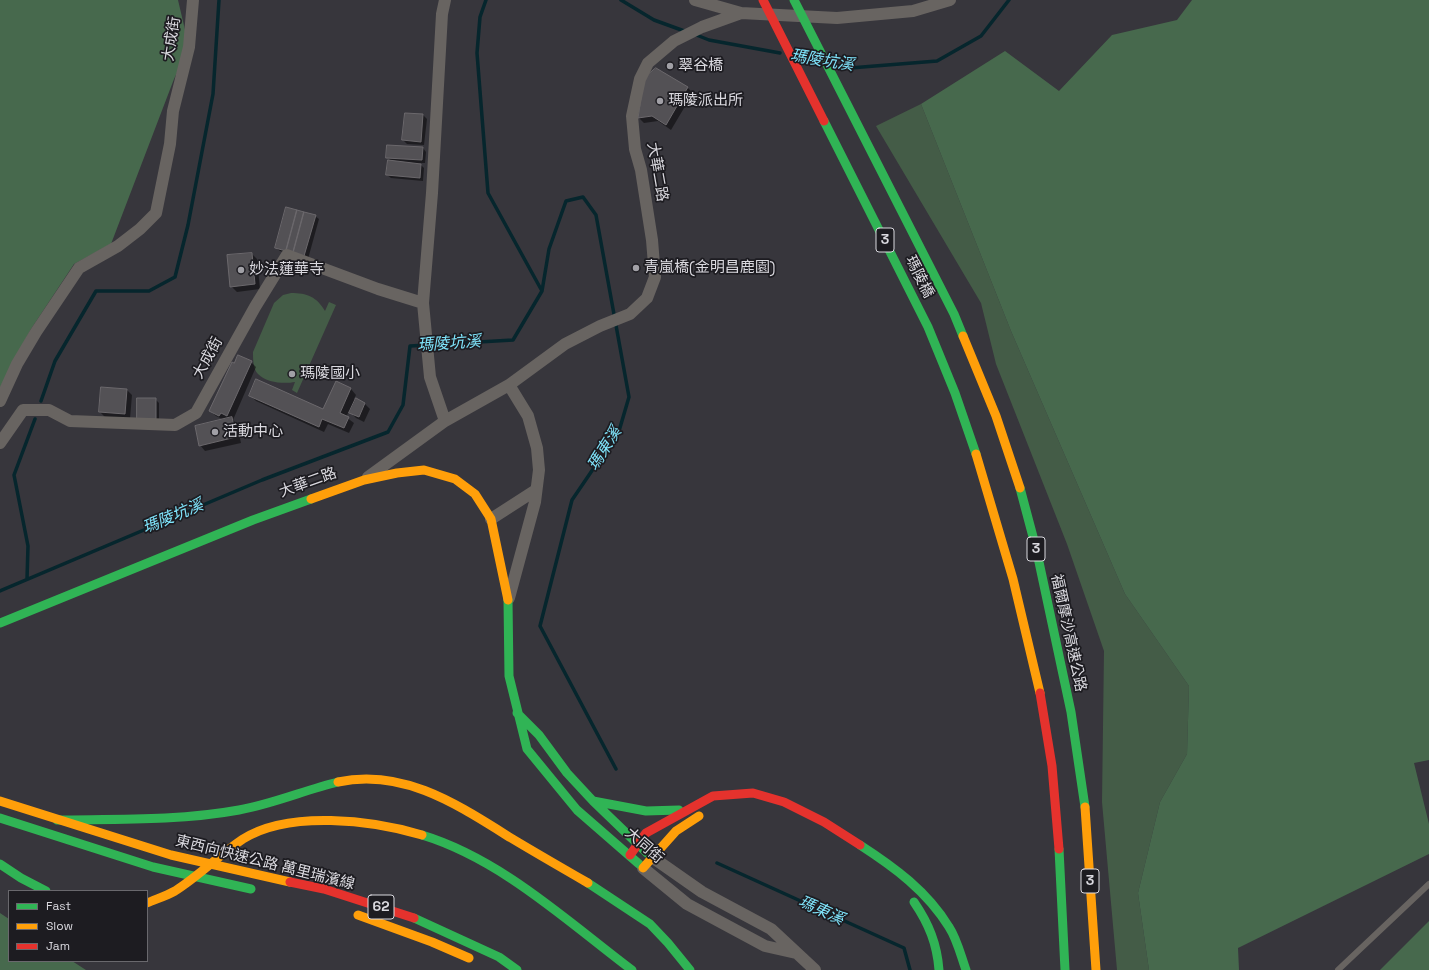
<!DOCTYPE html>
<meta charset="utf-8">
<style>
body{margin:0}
#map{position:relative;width:1429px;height:970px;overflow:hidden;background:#37363c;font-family:"Space Grotesk",sans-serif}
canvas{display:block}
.legend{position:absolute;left:8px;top:890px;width:140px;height:72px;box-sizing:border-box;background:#1d1c21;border:1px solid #69686d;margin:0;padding:5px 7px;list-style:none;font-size:12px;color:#dad9df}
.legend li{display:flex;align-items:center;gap:8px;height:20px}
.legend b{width:20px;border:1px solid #69686d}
</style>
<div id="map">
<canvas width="1429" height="970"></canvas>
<ul class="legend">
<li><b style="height:5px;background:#30b455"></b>Fast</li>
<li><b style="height:5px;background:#ff9f0a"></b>Slow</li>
<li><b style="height:5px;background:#e5322d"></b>Jam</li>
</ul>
</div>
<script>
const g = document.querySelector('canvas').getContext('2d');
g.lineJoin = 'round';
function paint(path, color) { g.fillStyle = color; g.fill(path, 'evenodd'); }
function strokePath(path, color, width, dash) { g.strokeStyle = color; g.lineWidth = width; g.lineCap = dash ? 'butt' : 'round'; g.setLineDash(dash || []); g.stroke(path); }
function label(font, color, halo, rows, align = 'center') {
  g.font = font + ' "Space Grotesk","Noto Sans TC",sans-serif'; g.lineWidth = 3.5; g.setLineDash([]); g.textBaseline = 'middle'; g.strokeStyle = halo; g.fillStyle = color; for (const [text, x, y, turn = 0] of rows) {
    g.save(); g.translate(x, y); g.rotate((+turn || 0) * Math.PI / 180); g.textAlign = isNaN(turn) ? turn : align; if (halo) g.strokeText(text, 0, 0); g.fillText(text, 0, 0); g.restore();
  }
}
const green = new Path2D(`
 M921,104L1011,331L1125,594L1189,686L1187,754L1160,802L1138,893L1149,970H1117L1102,802L1104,651L1067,544L996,364L981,303L876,126Z
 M291,293C307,293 317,297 325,311L329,302L336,305L297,393L292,390L295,382C284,384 267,383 258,374C253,369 253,359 253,352L274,303L283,295Z`);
const forest = new Path2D(`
 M0,0H178L189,47L174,79L111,244L74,264L31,329L0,388Z
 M1192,0H1429V760L1414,763L1429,824V854L1238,948L1239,970H1149L1138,893L1160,802L1187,754L1189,686L1125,594L1011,331L921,104L1005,51L1059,91L1112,35L1177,20Z
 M0,913L9,919V961H72L86,970H0Z
 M1429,921V970H1380Z`);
const shadow = new Path2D(`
 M688,88L693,93L671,130L658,121L644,123L639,118Z
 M406,114L423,115L427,119L424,145L407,144L403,140Z
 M423,148L426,152L425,163H419L424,168L423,181L391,178L387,175L392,162L387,157Z
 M315,216L319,219L308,259L280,251L276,248Z
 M252,254L257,259L260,289L237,292L231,286Z
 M251,362L256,367L233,420L237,424L241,443L205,451L200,445L224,420L216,416L210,411Z
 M336,383L351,389L356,395L354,399L365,404L370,409L364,422L356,418L349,411L346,417L354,423L349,433L328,424L324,432L256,401L250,395L324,410Z
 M127,390L132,395L130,419L105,417L100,412Z
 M155,399L159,403V422H142Z`);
const stream = new Path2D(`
 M621,0L654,20L687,32
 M694,34L709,40L780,53
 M802,58L815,60
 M835,65L850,68L937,61L981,36L1009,0
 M542,291L549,249L566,201L583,197L596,215L629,397L619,431L572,500L540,626L616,769
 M41,401L55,361L96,291H149L175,277L188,225L213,94L219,0
 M27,579L28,546L14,475L35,419
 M0,591L262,480L388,432L403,405L410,346L513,340L542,291L488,193L477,53L480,17L486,0
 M717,863L904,948L910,970`);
const building = new Path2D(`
 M656,68L688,87L666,125L652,116L638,118L644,78Z
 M405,113L423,114L421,142L402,140Z
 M387,145L423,147L422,160L386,158Z
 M388,160L421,164L420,178L386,175Z
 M286,207L297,210L286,251L275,248Z
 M297,210L304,212L293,253L286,251Z
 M304,212L316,215L304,256L293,253Z
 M252,253L255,284L230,287L227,255Z
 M238,355L252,361L227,416L221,413L219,416L209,411L232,362L234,363Z
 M256,379L323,409L336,381L351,388L340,413L349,417L344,428L322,419L319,427L249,396Z
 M101,387L127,389L125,414L99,412Z
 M137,398H156V419H137Z
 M356,398L365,403L359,417L349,413Z
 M232,417L236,437L199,446L195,426Z`);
const lane = new Path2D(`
 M1338,970L1429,884`);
const street = new Path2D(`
 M695,0L741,13L837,18L913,11L950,0
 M423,303L430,377L445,421
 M0,401L17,364L36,332L79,268L118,246L140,229L156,213L170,144L173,111L189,47L193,0
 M0,443L23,410H49L70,421L175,425L196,413L255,307L287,255L378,289L423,303L432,193L442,14L445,0
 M368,477L445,421L509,385L565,344L600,326L630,314L647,298L655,277L652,240L641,170L635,149L632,116L640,79L648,63L674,41L702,27L741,13
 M491,519L536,490
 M509,598L535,502L539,470L537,448L528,416L509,385
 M652,857L702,892L771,929L815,970
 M643,868L687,904L765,946L796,953`);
const fast = new Path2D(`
 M794,0L954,314L963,336
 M824,121L928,327L955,393L976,454
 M1020,488L1036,548L1071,712L1085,807
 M508,600L509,676L527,749L577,810L639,864
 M0,623L253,520L311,499
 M517,713L539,735L567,773L593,801L647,853
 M593,801L646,811L679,810
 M0,818L153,867L251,889
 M57,820C117,819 179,821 239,810C273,804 305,790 338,782
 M422,835C501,859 567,921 632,970
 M860,845C894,867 927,891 949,927C957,939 961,956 966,970
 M1059,849L1065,970
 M0,864L21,878L46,891
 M588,883L650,924L668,943L690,970
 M914,902C929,924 937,944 939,970
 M414,918L499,957L517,970`);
const slow = new Path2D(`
 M963,336L996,416L1020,488
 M976,454L1013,579L1040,693
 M311,499L364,480L397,473L424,470L455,479L475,494L491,519L508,600
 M338,782C404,768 458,805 511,838C536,853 562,868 588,883
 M0,801L171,855L290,882
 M1085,807L1096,970
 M643,868L676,831L699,816
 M147,903C156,899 166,896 175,891C199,876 219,855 243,839C289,810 372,820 422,835
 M358,915L432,942L469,958`);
const jam = new Path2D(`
 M763,0L824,121
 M1040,693L1052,766L1059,849
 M630,855L646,833L713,796L753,793L784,802L824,822L860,845
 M290,882L324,889L414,918`);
const markers = [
 [670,66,4,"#a1a0a6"],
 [660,101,4,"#a1a0a6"],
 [636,268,4,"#a1a0a6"],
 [241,270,4,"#a1a0a6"],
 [292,374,4,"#a1a0a6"],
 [215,432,4,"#a1a0a6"]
];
const shields = [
 [885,240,18],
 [1036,549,18],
 [1090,881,18],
 [381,907,26]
];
const shieldNames = [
 ["3",885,240],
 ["3",1036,549],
 ["3",1090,881],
 ["62",381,907]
];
const streetNames = [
 ["大成街",172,39,-81],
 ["大華二路",657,172,80],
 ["瑪陵橋",919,277,63],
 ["大成街",208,358,-61],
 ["大華二路",308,483,-20],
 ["福爾摩沙高速公路",1068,633,78],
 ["大同街",644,846,41],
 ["東西向快速公路 萬里瑞濱線",265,863,14]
];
const poiNames = [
 ["翠谷橋",678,66],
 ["瑪陵派出所",668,101],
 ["青嵐橋(金明昌鹿園)",644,268],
 ["妙法蓮華寺",249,270],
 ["瑪陵國小",300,374],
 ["活動中心",223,432]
];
const waterNames = [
 ["瑪陵坑溪",822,61,9],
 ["瑪陵坑溪",449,344,-4],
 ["瑪東溪",605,449,-58],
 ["瑪陵坑溪",173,517,-23],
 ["瑪東溪",821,911,24]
];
paint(green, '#445c47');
paint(forest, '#47694d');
paint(shadow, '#0007');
strokePath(stream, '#06262d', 3.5);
paint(building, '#535155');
strokePath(building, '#6b686c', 1);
strokePath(lane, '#686461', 6);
strokePath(street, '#686461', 12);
strokePath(fast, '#30b455', 9);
strokePath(slow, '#ff9f0a', 9);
strokePath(jam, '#e5322d', 9);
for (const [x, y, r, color] of markers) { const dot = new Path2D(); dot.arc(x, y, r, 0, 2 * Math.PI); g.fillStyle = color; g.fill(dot); strokePath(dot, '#1d1c21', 1.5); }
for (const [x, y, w] of shields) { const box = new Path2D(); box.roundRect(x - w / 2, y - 12, w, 24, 3); g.fillStyle = '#1d1c21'; g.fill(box); strokePath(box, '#dad9df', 1); }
label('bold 14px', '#dad9df', null, shieldNames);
label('15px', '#dad9df', '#1d1c21', streetNames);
label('15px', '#dad9df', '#1d1c21', poiNames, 'left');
label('italic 16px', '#7fe4fb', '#1d1c21', waterNames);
</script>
